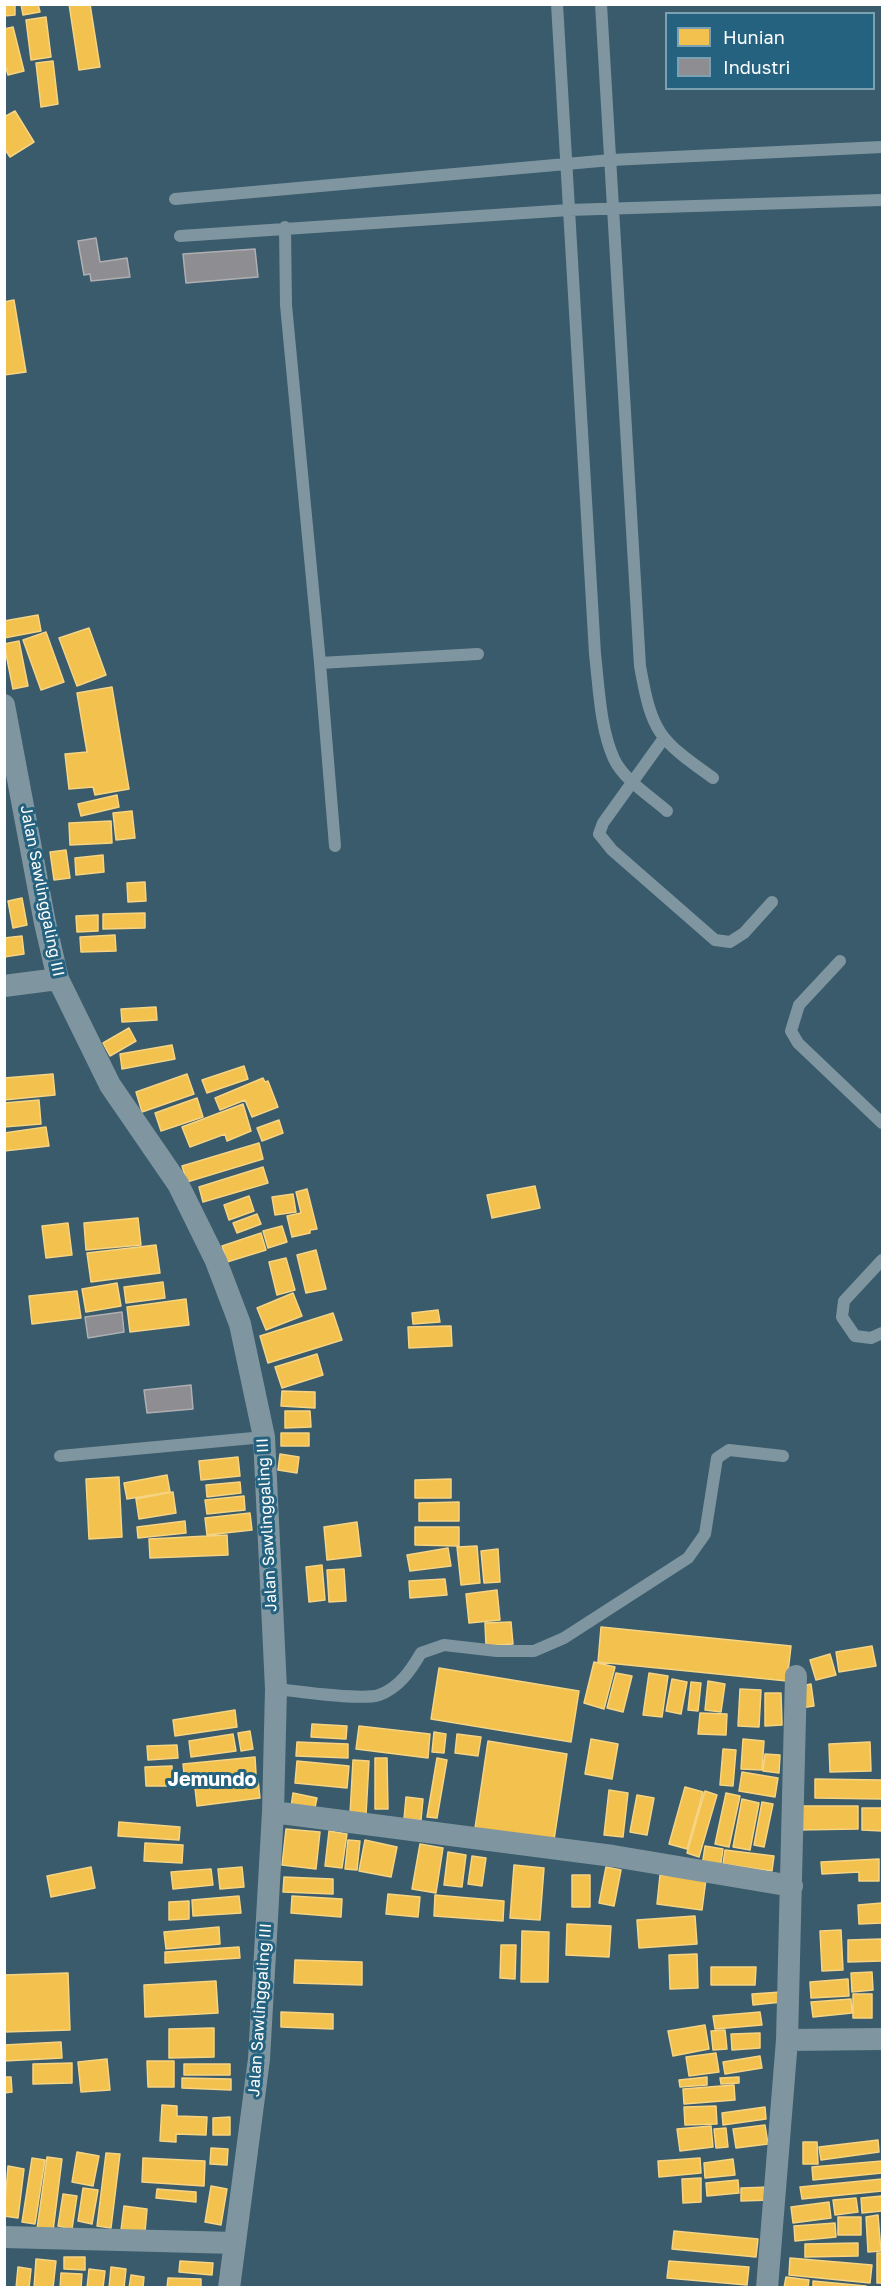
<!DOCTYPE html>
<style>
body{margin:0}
#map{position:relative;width:887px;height:2292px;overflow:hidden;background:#395b6b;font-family:"Golos Text",sans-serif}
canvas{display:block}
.frame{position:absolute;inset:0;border:6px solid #fff;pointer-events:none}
.legend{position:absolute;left:665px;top:12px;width:210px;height:78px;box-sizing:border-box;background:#25627f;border:2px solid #7ca1b2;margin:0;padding:8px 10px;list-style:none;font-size:18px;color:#fff}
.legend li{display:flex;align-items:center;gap:12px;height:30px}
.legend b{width:30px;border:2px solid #7ca1b2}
</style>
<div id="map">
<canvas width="887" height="2292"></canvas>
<div class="frame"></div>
<ul class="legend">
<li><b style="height:16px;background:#f2c14e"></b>Hunian</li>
<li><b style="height:16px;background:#8d8d92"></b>Industri</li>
</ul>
</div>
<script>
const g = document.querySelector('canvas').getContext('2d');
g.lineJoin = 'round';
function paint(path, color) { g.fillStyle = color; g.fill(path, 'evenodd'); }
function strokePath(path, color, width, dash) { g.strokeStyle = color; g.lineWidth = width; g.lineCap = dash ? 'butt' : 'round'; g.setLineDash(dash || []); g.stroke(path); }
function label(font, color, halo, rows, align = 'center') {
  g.font = font + ' "Golos Text",sans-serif'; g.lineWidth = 6; g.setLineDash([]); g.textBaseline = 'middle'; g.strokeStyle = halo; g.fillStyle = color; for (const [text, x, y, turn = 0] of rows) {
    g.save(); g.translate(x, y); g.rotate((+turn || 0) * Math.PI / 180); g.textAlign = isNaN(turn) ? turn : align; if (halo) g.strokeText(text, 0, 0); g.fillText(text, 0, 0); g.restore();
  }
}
const homes = new Path2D(`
 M4,4H15V15L4,16Z
 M21,4H38L40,12L23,15Z
 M69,4H90L100,67L79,70Z
 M46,17L51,57L31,60L26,20Z
 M13,27L24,71L8,75L4,61V29Z
 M53,61L58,104L41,107L36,63Z
 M15,111L34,142L10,157L4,148V117Z
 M14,300L26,372L4,375V302Z
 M38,615L41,631L4,638V621Z
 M89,628L106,675L77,686L59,638Z
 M46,632L64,682L41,690L23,640Z
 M19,641L28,686L13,689L4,644Z
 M112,687L129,789L95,795L93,787L69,789L65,754L87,752L77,693Z
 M117,795L119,807L81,816L78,804Z
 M132,811L135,838L116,840L113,813Z
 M111,821L112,843L70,845L69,823Z
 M66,850L70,878L54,880L50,852Z
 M103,855L104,872L76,875L75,858Z
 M145,882L146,901L128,902L127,883Z
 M22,898L27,925L13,928L8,901Z
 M145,913V928L103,929V914Z
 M98,915V931L77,932L76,916Z
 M115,935L116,951L81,952L80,937Z
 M22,936L24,954L4,957V938Z
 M156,1007L157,1020L122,1022L121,1009Z
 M129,1028L136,1041L110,1056L103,1043Z
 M172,1045L175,1059L122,1069L120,1054Z
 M244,1066L248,1079L207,1093L202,1080Z
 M53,1074L55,1095L4,1100V1078Z
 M187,1074L194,1094L142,1112L136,1092Z
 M263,1078L265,1082L268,1081L278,1107L252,1117L245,1100L220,1110L215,1098Z
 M197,1098L203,1117L161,1131L155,1113Z
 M39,1100L41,1124L4,1127V1103Z
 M243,1104L251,1131L227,1141L225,1134L190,1147L182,1127Z
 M279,1120L283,1133L262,1141L257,1128Z
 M46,1127L49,1146L4,1151V1133Z
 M259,1143L263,1159L187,1182L182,1166Z
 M263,1167L268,1183L203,1202L199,1187Z
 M535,1186L540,1208L492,1218L487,1195Z
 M307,1189L317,1229L310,1230V1233L292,1237L287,1216L301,1213L296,1192Z
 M293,1194L296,1212L275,1215L272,1197Z
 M249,1196L254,1211L229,1220L224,1205Z
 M257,1214L261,1224L237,1233L233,1223Z
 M138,1218L141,1245L86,1250L84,1223Z
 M68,1223L72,1255L46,1258L42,1226Z
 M282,1226L287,1242L268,1248L263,1231Z
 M261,1233L266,1250L227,1262L222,1246Z
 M156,1245L160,1273L91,1282L87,1253Z
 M316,1250L326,1289L306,1293L297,1255Z
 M286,1258L295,1290L277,1295L269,1262Z
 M163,1282L165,1298L126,1303L124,1287Z
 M117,1283L121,1306L86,1312L82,1289Z
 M77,1291L81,1318L32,1324L29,1296Z
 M293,1293L302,1316L266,1330L257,1308Z
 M186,1299L189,1325L130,1332L127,1307Z
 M438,1310L440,1322L413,1324L412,1313Z
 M333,1313L342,1340L268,1363L260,1336Z
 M451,1326L452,1346L409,1348L408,1327Z
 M317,1354L323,1375L282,1388L275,1367Z
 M282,1391L315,1392V1408L281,1406Z
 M285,1411H310L311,1427L285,1428Z
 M281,1433H309V1446H281Z
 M280,1454L299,1457L297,1473L278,1470Z
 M238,1457L240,1476L201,1480L199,1461Z
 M167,1475L170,1492L127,1499L124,1483Z
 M119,1477L122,1537L89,1539L86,1479Z
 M451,1479V1498H415V1480Z
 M240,1482L241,1493L207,1497L206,1485Z
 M173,1492L176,1513L139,1519L136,1499Z
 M244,1496L245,1510L207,1514L205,1500Z
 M459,1502V1521H419V1503Z
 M250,1513L252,1530L207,1535L205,1518Z
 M185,1521L186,1533L138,1538L137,1527Z
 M357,1522L361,1556L327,1560L324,1527Z
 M415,1527H459V1546L415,1545Z
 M227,1535L228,1555L150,1558L149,1539Z
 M477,1546L480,1583L461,1585L457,1547Z
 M448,1548L451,1566L410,1571L407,1555Z
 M498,1549L500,1582L484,1583L481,1551Z
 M322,1565L325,1600L309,1602L306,1567Z
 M344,1569L346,1601L329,1602L327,1570Z
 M445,1579L447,1595L410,1598L409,1581Z
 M497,1590L500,1620L469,1623L466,1594Z
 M511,1622L513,1644L486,1646L485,1623Z
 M601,1627L791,1646L787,1681L598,1662Z
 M872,1646L876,1666L839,1672L836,1652Z
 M830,1654L836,1675L816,1680L810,1660Z
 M594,1662L615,1667L604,1709L584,1703Z
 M439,1668L579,1691L571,1742L431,1719Z
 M616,1673L632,1676L623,1712L607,1708Z
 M649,1673L668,1676L662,1717L643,1715Z
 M672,1679L687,1682L681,1714L666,1711Z
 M708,1681L725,1684L721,1712L705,1710Z
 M691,1682L701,1683L698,1711L688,1710Z
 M811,1684L814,1706L800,1708L797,1687Z
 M740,1689L761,1690L759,1727L738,1726Z
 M765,1693H781L782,1725L765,1726Z
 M235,1710L237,1727L175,1736L173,1720Z
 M700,1713L727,1714L726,1735L698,1734Z
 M312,1724L347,1726L346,1739L311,1737Z
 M359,1726L430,1734L428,1758L356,1749Z
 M250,1731L253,1749L241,1751L238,1733Z
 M434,1732L446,1734L444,1753L432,1752Z
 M233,1734L236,1751L191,1757L189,1741Z
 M457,1734L481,1737L478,1756L455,1753Z
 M591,1739L618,1744L612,1779L585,1774Z
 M743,1739L764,1741L762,1770L741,1769Z
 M488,1741L567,1754L554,1840L475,1828Z
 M297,1742L348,1744V1758L296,1756Z
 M870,1742L871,1771L830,1772L829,1744Z
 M177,1745L178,1758L148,1760L147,1746Z
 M723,1749L736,1750L733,1786L720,1785Z
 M765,1754L780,1755L779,1773L763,1771Z
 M255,1757L256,1774L185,1782L183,1764Z
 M375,1758H387L388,1809H375Z
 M437,1758L447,1760L437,1818L427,1817Z
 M353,1760L369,1761L366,1815L350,1814Z
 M297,1761L349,1766L347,1788L295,1783Z
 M172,1766V1786H146L145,1767Z
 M742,1772L778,1778L775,1797L739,1791Z
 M815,1779L882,1780V1799L815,1798Z
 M258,1780L260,1798L197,1806L195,1788Z
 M685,1787L703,1792L687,1849L669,1844Z
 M609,1790L628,1793L623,1837L604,1835Z
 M705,1791L717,1795L699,1857L687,1853Z
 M293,1793L317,1798L314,1812L291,1807Z
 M726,1793L740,1796L729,1847L715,1844Z
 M637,1795L654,1798L647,1835L630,1832Z
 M406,1797L423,1799L421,1820L404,1819Z
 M742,1799L759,1803L750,1850L733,1847Z
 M762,1802L773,1804L764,1847L754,1845Z
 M796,1806H858V1829L796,1830Z
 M862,1808H882V1831L862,1830Z
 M119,1822L180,1827L179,1840L118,1836Z
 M286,1829L320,1832L316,1869L282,1865Z
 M329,1831L347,1834L342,1868L325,1866Z
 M348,1840L360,1841L357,1870L345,1869Z
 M365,1840L397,1847L391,1877L359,1871Z
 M145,1843L183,1845L182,1863L144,1861Z
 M420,1844L443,1848L436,1893L412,1889Z
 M705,1846L723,1849L720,1869L702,1866Z
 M725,1850L774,1856L772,1871L723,1864Z
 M448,1852L466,1855L462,1887L444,1885Z
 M472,1856L486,1858L482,1886L468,1884Z
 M879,1859V1881H859V1872L822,1874L821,1862Z
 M514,1865L544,1868L540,1920L510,1918Z
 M91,1867L95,1888L51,1897L47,1876Z
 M242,1867L244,1887L220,1889L218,1869Z
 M606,1867L621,1870L614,1906L599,1903Z
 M211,1869L213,1885L173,1889L171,1872Z
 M572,1875H590V1907H572Z
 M660,1875L706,1879L702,1910L657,1904Z
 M284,1877L333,1879V1894L283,1892Z
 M388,1894L420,1897L418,1917L386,1914Z
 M435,1895L504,1901L503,1921L434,1916Z
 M239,1896L241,1913L193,1916L192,1900Z
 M292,1896L342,1899L341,1917L291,1913Z
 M189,1901V1919L169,1920V1902Z
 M882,1903V1923L859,1924L858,1905Z
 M695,1916L697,1944L639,1948L637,1920Z
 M567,1924L611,1926L609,1957L566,1955Z
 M219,1927L220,1944L166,1949L164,1932Z
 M841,1930L843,1970L822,1971L820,1931Z
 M522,1931L549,1932L548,1982H521Z
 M881,1939L882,1961L848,1962V1940Z
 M501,1945H516L515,1979L500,1978Z
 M239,1947L240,1958L165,1963V1952Z
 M697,1954L698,1988L670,1989L669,1955Z
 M295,1960L362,1962V1985L294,1983Z
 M711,1967H756L755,1985H711Z
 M872,1972L873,1990L852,1992L851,1973Z
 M68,1973L70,2030L4,2032V1975Z
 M848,1979L849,1996L811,1998L810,1982Z
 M216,1981L218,2013L145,2017L144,1985Z
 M781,1992L782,2002L753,2005L752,1994Z
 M853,1994H872V2018H853Z
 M851,1999L852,2013L813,2017L811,2002Z
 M281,2012L333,2014V2029L281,2027Z
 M760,2012L762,2025L715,2029L713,2016Z
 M705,2025L709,2049L673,2056L668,2031Z
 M214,2028V2057L169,2058V2029Z
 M725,2030L727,2049L713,2050L711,2031Z
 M760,2033V2048L732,2050L731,2034Z
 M61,2042L62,2058L4,2061V2045Z
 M716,2053L719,2072L689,2076L686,2057Z
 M760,2056L762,2068L725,2074L723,2062Z
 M107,2059L110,2090L81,2092L78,2062Z
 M147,2061H174V2087H148Z
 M72,2063V2083L33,2084V2064Z
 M184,2064H230V2075H184Z
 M4,2077H11L12,2092L4,2093Z
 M707,2077V2085L680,2087L679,2080Z
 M739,2077V2083L721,2084L720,2078Z
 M182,2078L231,2079V2090L182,2088Z
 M734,2085L735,2100L684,2104L683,2089Z
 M162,2105L177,2106V2116L207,2117L206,2135L176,2134V2142L160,2141Z
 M716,2106L717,2124L685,2125L684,2107Z
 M765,2107L766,2119L723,2125L722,2113Z
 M230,2117V2135H213V2118Z
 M765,2125L768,2144L736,2148L733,2129Z
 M711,2126L713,2147L680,2151L677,2129Z
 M726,2128L728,2147L716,2148L714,2129Z
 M878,2140L879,2152L821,2160L819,2147Z
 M803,2142H817L818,2164H803Z
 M211,2148L228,2149L227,2165L210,2164Z
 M77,2152L99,2156L93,2186L72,2182Z
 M106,2153L120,2154L111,2228L97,2226Z
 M47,2157L62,2159L53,2231L37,2229Z
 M32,2158L45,2160L35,2224L22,2222Z
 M143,2158L205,2161L204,2186L142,2182Z
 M700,2158L701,2173L659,2177L658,2161Z
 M733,2159L735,2175L705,2178L704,2163Z
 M882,2161V2173L813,2180L812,2167Z
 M8,2166L24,2169L18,2218L4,2216Z
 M701,2178V2202L683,2203L682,2179Z
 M882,2179V2191L802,2199L800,2187Z
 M738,2180L739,2193L707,2196L706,2183Z
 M211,2186L227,2189L221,2225L205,2222Z
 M771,2187V2200L741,2201V2188Z
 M83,2188L98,2190L92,2224L78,2221Z
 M157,2189L196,2192V2202L156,2198Z
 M63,2194L77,2196L72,2229L58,2226Z
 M882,2196V2211L862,2213L861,2198Z
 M856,2198L858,2212L835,2215L833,2200Z
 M829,2202L831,2218L793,2223L791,2207Z
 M124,2206L147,2209L145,2232L121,2230Z
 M878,2215L881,2251L868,2252L866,2217Z
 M838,2217H861V2235H838Z
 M835,2223L836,2237L795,2241L794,2226Z
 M674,2231L758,2239L756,2257L672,2249Z
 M858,2243V2256L805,2257V2244Z
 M877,2253H882V2283H877Z
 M64,2257H85V2270L64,2269Z
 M790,2258L872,2265L870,2283L789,2275Z
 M36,2259L56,2261L53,2288H34Z
 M180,2261L213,2263L212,2275L179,2272Z
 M669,2261L749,2267L747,2285L667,2278Z
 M18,2267L31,2269L29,2288H16Z
 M111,2267L126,2269L124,2288H109Z
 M89,2269L105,2271L103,2288H87Z
 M61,2273L82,2274L81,2288H60Z
 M131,2275L144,2277L143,2288H129Z
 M786,2277L809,2280L808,2288H784Z
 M168,2278L201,2279V2288H167Z
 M813,2281L866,2286V2288H813Z`);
const industry = new Path2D(`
 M96,238L100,262L127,258L130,277L91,281L90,274L84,275L78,241Z
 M255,249L258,277L186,283L183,254Z
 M122,1312L124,1332L88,1338L85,1317Z
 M191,1385L193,1409L147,1413L144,1390Z`);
const service = new Path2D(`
 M557,4L595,654C599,688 600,728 614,759C624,780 650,796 667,811
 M601,4L640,666C652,733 658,739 713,778
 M175,199L611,160L882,147
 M285,227L286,305L320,663L478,654
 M180,236L569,210L882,200
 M320,663L335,846
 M664,738L603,823L599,834L612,850L715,940L730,942L744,933L772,902
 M840,961L799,1005L791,1031L798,1043L882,1123
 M882,1260L844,1301L842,1317L855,1336L871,1338L882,1333
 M60,1456L264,1437
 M276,1689C298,1691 361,1701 379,1695C399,1688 411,1670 421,1653L444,1645L497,1651H534L564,1638L688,1558L705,1534L717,1458L729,1450L783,1456`);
const minor = new Path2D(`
 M4,705L45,923L58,979L110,1085L178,1184L216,1261L240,1324L264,1437L276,1689L273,1812L259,2059L229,2288
 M4,986L58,979
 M273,1812L613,1856L792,1886
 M787,2040L882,2039
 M4,2237L235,2243
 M767,2288L787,2040L796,1676`);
const streetNames = [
 ["Jalan Sawlinggaling III",42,891,79],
 ["Jalan Sawlinggaling III",267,1525,-93],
 ["Jalan Sawlinggaling III",260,2010,-86]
];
const quarterNames = [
 ["Jemundo",212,1780]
];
paint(homes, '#f2c14e');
strokePath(homes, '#f6d483', 1.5);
paint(industry, '#8d8d92');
strokePath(industry, '#afafb3', 1.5);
strokePath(service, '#7f96a1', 12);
strokePath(minor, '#7f96a1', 22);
label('16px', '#fff', '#25627f', streetNames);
label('bold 20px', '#fff', '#25627f', quarterNames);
</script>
